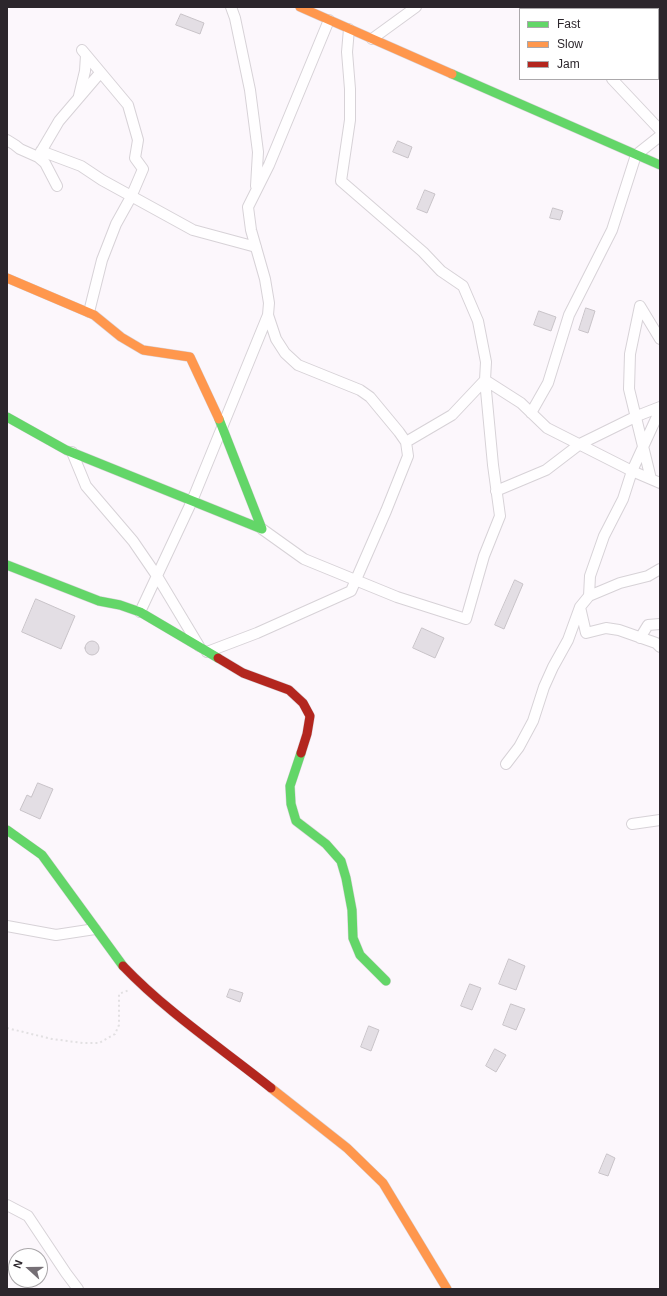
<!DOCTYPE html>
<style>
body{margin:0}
#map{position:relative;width:667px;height:1296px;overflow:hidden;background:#fcf7fc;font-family:Arial,sans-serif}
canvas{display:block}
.frame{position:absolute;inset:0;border:8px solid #2c262c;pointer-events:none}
.legend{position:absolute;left:519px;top:8px;width:140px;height:72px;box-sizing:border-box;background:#fff;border:1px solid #aba8ab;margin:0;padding:5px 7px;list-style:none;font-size:12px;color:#2c262c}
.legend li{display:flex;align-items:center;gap:8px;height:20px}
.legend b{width:20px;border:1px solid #aba8ab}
.north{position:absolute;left:8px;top:1248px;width:40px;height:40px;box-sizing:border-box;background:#fff;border:1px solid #aba8ab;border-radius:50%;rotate:291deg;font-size:11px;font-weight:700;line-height:16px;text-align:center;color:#2c262c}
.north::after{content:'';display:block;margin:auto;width:14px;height:18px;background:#756f75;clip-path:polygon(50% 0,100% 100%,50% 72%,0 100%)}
</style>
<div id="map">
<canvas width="667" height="1296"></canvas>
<div class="frame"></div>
<ul class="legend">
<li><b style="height:5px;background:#63d668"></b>Fast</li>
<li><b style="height:5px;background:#ff974d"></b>Slow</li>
<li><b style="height:5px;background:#b3261e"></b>Jam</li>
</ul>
<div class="north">N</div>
</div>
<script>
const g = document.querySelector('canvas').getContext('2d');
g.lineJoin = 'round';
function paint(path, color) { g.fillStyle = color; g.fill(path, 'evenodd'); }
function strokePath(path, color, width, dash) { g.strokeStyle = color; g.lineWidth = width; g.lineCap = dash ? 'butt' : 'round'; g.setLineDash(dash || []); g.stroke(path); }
const building = new Path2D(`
 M181,14L204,23L200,34L176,25Z
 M398,141L412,147L408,158L393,152Z
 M425,190L435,194L427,213L417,209Z
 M553,208L563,211L560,220L550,218Z
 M586,308L595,311L588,333L579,330Z
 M539,311L556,317L551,331L534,325Z
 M515,580L523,584L504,629L495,625Z
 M36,599L75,616L61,649L22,632Z
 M422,628L444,638L435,658L413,648Z
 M85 648a7 7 0 1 1 14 0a7 7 0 1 1-14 0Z
 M38,783L53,789L40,819L20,810L27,795L31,797Z
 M509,959L525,966L516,990L499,984Z
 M470,984L481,988L472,1010L461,1006Z
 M230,989L243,993L240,1002L227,997Z
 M511,1004L525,1009L516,1030L503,1025Z
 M369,1026L379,1030L371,1051L361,1047Z
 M495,1049L506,1055L496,1072L486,1066Z
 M607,1154L615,1158L608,1176L599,1173Z`);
const path = new Path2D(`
 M7,1028L52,1039L83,1043H99L115,1034L119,1025V994L129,990`);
const street = new Path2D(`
 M231,7L235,18L250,90L258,152L256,186
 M578,9V7
 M349,29L347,52L350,89V120L341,181L423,252L441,271L463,286L478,321L486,362L485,380L521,403L547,428L632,471L660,483
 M372,39L416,7
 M82,50L128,105L138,140L135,158L143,169L131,197L116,224L102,260L89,312
 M612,79L660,130
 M79,96L85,71L86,55
 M7,140L15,145L20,149L38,157L45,163L57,186
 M41,151L81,166L102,180L193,230L256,247
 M39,155L59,121L100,73
 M640,306L630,354L629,389L651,479
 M640,306L660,339
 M531,413L548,383L569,315L612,230L636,155L660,136
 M406,442L452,415L485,380
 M72,452L86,486L133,541L157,576L199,646
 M496,491L546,470L580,444L637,416L660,407
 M262,529L304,559L397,597L466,619L484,556L500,516L493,465L485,380
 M589,596L620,583L648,576L660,569
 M580,607L586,633L606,628L619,630L656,643L660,647
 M140,612L192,501L268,315L269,303L265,279L251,230L248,207L269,165L329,20
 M640,638L648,625L660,624
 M207,652L257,633L351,591L386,511L408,456L406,442L399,432L370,397L360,390L298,365L285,353L276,339L268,315
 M506,764L519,747L533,721L544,687L553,667L568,640L580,607L589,596L590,576L604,536L623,499L632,471L660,410
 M632,824L660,820
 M7,926L56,935L95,929
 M7,1205L28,1216L66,1273L78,1289`);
const fast = new Path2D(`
 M452,74L660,165
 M7,417L66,450L262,529L219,419
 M7,565L99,601L120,605L140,612L218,658
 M301,753L290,786L291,804L296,821L326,844L341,861L346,878L352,910L353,938L360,955L386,981
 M7,830L42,855L123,966`);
const slow = new Path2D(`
 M300,7L452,74
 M7,278L94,315L121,337L143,350L190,357L219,419
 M271,1088L347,1148L383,1183L447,1289`);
const jam = new Path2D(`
 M218,658L243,673L289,690L303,703L310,716L307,734L301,753
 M123,966C167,1012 221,1048 271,1088`);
paint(building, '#e3dee4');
strokePath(building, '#c8c3c8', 1);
strokePath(street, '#d7d2d7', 12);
strokePath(fast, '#d7d2d7', 10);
strokePath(slow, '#d7d2d7', 10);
strokePath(jam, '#d7d2d7', 10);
strokePath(path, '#e2e0e2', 2, [2, 3]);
strokePath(street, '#fffeff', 10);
strokePath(fast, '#63d668', 9);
strokePath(slow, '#ff974d', 9);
strokePath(jam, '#b3261e', 9);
</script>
